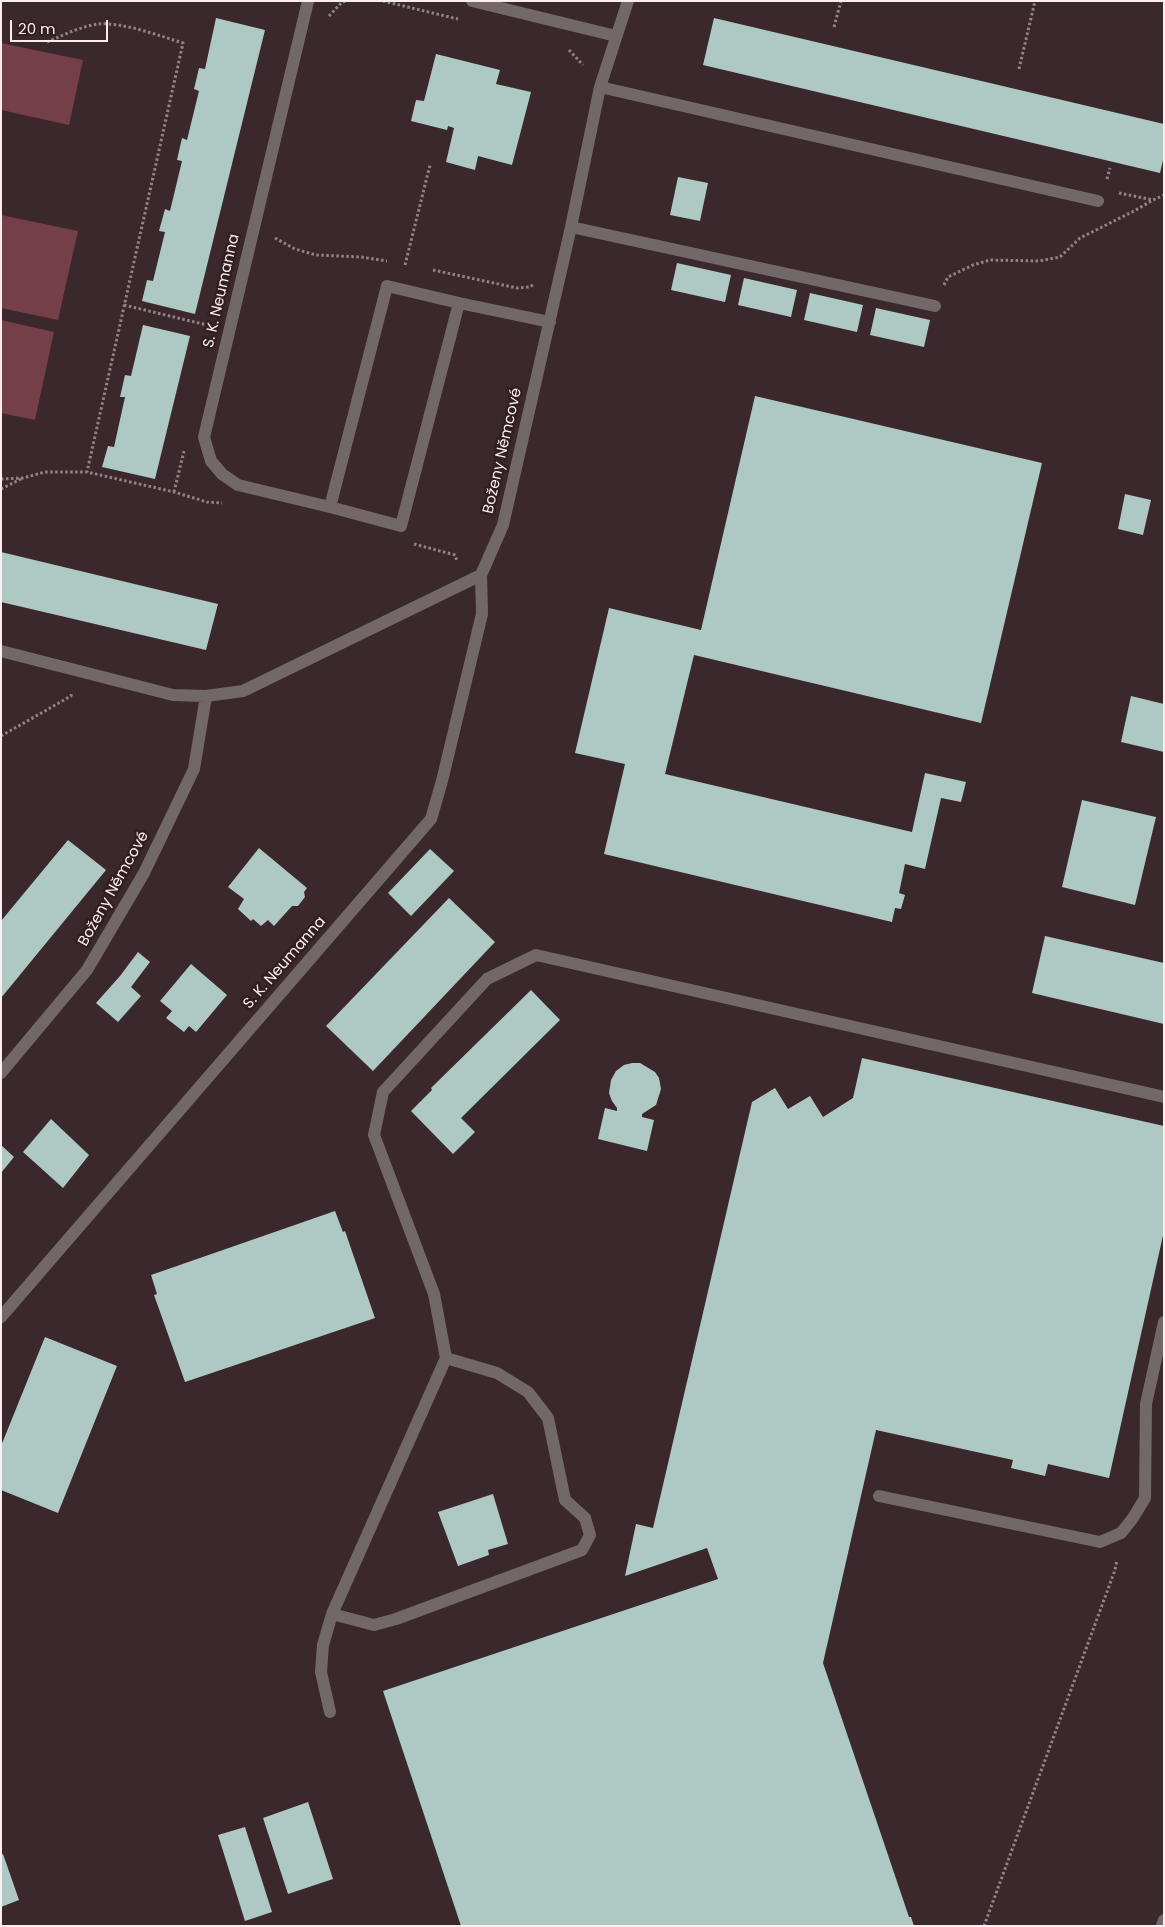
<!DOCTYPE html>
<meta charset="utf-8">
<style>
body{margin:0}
#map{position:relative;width:1165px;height:1927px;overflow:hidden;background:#3b282c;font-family:Poppins,sans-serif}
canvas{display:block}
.frame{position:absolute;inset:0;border:2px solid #fbeef0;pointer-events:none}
.scale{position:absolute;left:10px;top:20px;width:98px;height:22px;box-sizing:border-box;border:2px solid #fbeef0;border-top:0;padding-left:6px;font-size:15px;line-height:18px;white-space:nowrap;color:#fbeef0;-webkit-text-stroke:4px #311f22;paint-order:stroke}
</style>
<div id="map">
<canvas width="1165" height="1927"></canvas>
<div class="frame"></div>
<div class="scale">20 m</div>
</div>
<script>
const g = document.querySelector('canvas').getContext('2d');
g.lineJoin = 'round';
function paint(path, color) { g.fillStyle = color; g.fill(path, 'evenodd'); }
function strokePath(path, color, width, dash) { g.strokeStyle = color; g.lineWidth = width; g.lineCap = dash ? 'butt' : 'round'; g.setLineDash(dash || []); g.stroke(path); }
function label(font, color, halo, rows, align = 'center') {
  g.font = font + ' Poppins,sans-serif'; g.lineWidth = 5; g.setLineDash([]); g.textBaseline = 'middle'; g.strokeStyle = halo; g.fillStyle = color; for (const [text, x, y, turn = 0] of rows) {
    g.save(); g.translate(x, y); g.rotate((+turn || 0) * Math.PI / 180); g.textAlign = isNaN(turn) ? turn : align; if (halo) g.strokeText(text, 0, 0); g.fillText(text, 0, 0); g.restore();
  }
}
const green = new Path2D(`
 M1,43L83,60L69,125L1,110Z
 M1,215L78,231L58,320L1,308Z
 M1,320L54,332L35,420L1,413Z`);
const building = new Path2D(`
 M216,18L265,30L195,314L142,301L147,280L153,281L165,232L159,231L165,209L170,211L182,161L177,160L182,138L187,140L199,91L194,89L199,68L205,69Z
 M714,18L1164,124V156L1160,173L703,65Z
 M436,54L500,70L496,84L531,92L512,165L478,156L475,170L446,162L454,128L448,126L447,130L411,121L416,100L424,101Z
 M678,177L708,183L700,221L670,215Z
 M677,263L731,275L725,302L671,290Z
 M744,278L797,290L791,317L738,305Z
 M810,293L863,305L857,332L804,320Z
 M876,308L930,320L924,347L870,335Z
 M143,325L190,336L155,479L102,467L108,446L114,447L125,397H120L125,375L131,376Z
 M755,396L1042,463L981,723L694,655L665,774L912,832L925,773L966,782L961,802L941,798L925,869L905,864L899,893L905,895L901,909L895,908L892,922L604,854L625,764L575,753L609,608L701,630Z
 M1125,494L1151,500L1143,535L1118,529Z
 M1,552L218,604L206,650L1,602Z
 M1131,696L1164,704V752L1121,742Z
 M1082,800L1156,817L1135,905L1062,887Z
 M68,840L106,870L1,998V921Z
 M259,848L307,888L304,892L305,897L298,906H292L274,926L268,920L261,926L253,919L251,921L238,909L244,899L228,887Z
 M430,849L454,871L411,916L388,893Z
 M449,898L495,942L373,1071L326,1026Z
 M1045,936L1164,963V1024L1032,993Z
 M138,952L150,962L131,987L141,996L118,1022L96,1003L120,976Z
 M191,964L227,995L196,1032L189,1026L184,1032L166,1018L172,1011L160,1001Z
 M531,990L560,1020L461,1118L475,1132L453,1154L411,1111L432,1090L431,1088Z
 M862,1058L1164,1126V1231L1109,1478L1048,1464L1045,1476L1011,1468L1013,1460L876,1430L823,1663L909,1917H911L914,1926H461L383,1691L718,1579L707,1548L625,1576L636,1524L653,1528L752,1102L775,1088L788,1109L810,1096L823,1117L853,1098Z
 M632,1063H640L655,1072L659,1078L661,1089L656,1105L642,1114V1117L654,1120L647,1151L598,1139L605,1108L617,1111V1108L612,1101L609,1093L611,1080L616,1071L624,1065Z
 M51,1119L89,1155L63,1188L23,1152Z
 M1,1145L14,1157L1,1173Z
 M335,1211L343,1232L345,1231L375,1318L185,1382L154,1295L157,1294L151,1275Z
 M45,1337L117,1366L58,1513L1,1490V1446Z
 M493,1494L508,1544L488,1550L489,1555L458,1566L438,1512Z
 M308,1802L333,1879L288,1894L263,1818Z
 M245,1827L272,1912L245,1921L218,1835Z
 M3,1854L19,1900L1,1907V1855Z`);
const path = new Path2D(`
 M383,1L458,19
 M329,16L342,2L348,1
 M834,27L841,1
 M47,42C64,35 81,26 99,24C123,22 160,36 183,43L87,472
 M569,50L583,65
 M1019,69L1035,1
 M1107,179L1110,168
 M1119,193L1153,200L1164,195
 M275,238L295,249L316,255L361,257L387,261
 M405,265L430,165
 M433,270L517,288L530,287L534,284
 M944,285L948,277L973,265L990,260L1039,261L1060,257L1080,238L1134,211L1153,200
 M124,305L207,325
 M1,479L23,478L45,472H87L174,492L207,502L222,503
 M1,489L21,479
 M174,492L184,451
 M414,544L455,555L457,561
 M1,736L71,696L72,692
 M984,1926L1115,1570L1117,1560`);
const minor = new Path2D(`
 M308,1L204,437L211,461L222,474L238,485L330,507
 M472,1L616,36
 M600,87L1098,201
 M571,227L935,306
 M459,303L401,526L330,507L387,286L459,303L550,322
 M1,651L173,695L206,696L243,691L481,575L503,525L571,227L600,87L628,1
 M1,1073L87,970L144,873L194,769L206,696
 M1,1317L431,819L442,781L482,614L481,575
 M879,1496L1100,1542L1121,1533L1133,1518L1145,1498L1146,1404L1164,1322
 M332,1614L374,1625L396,1619L582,1550L590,1535L585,1518L565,1500L548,1418L528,1392L497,1373L446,1358
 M330,1712L321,1672L323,1645L332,1614L446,1358L434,1294L374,1135L383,1092L487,979L536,955L1164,1097
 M1162,1926L1164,1920`);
const streetNames = [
 ["S. K. Neumanna",222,291,-77],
 ["Boženy Němcové",503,451,-77],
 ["Boženy Němcové",114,889,-61],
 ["S. K. Neumanna",285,963,-49]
];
paint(green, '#743f49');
paint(building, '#aec8c3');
strokePath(path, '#938386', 3, [2.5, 2.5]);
strokePath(minor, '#726869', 12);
label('15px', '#fbeef0', '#311f22', streetNames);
</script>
